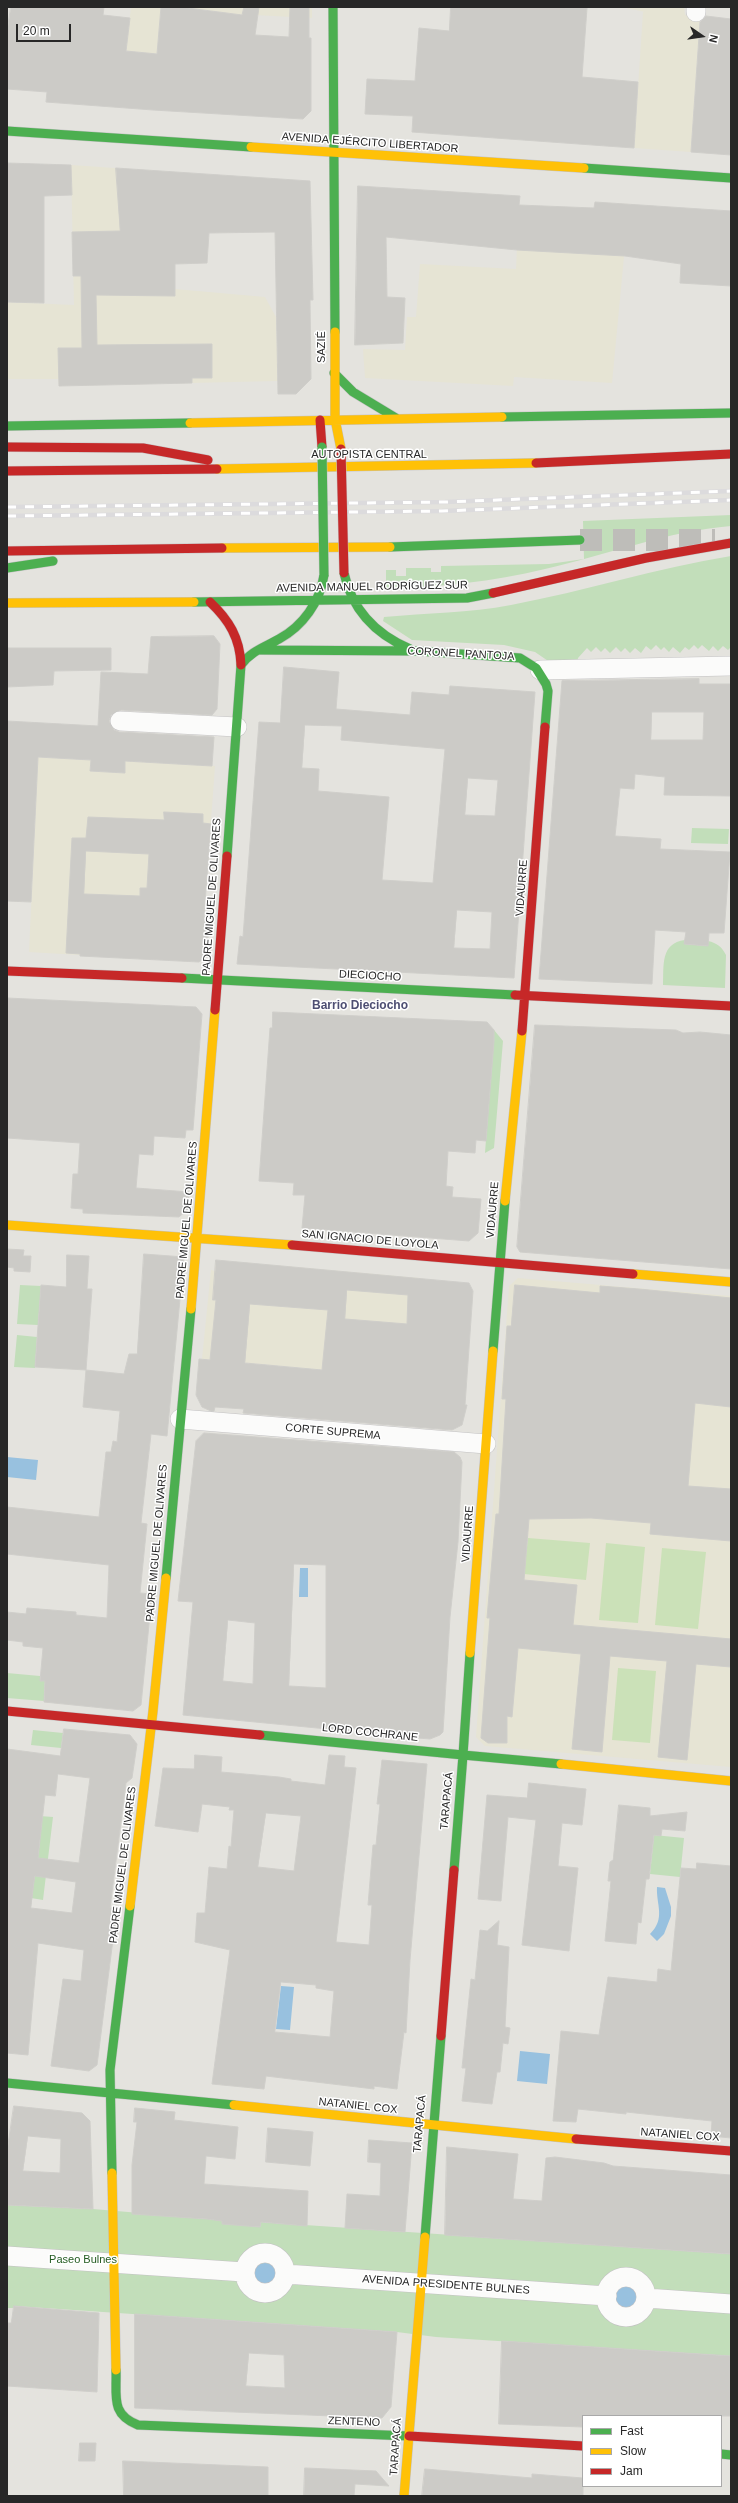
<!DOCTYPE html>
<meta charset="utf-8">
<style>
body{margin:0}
#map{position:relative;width:738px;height:2503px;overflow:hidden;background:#e4e3de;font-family:Helvetica,sans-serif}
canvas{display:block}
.frame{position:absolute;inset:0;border:8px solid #272727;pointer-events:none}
.legend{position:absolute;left:582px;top:2415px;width:140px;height:72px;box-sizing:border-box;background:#fff;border:1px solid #a9a9a9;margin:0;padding:5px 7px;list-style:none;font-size:12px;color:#272727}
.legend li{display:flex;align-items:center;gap:8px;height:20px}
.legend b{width:20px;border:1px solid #a9a9a9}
.north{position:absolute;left:682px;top:16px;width:40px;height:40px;-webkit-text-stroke:3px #fff;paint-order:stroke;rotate:103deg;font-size:11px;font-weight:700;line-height:16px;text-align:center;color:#272727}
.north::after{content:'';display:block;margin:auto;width:14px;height:18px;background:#272727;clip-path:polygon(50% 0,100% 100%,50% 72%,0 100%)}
.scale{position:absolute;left:16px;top:24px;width:55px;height:18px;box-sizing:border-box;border:2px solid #272727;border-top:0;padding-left:5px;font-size:12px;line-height:14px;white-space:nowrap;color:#272727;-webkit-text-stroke:3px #fff;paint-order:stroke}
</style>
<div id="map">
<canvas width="738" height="2503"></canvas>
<div class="frame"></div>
<ul class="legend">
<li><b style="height:5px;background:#4caf50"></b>Fast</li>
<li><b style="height:5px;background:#ffc107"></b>Slow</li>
<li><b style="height:5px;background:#c62828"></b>Jam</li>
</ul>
<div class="north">N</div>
<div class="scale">20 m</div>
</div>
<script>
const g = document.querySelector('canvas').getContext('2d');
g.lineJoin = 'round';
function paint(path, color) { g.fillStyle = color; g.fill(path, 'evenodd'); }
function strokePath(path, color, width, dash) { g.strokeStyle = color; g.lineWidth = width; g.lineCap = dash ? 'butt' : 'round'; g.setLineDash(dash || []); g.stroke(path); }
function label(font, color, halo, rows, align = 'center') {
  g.font = font + ' Helvetica,sans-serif'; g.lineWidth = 3; g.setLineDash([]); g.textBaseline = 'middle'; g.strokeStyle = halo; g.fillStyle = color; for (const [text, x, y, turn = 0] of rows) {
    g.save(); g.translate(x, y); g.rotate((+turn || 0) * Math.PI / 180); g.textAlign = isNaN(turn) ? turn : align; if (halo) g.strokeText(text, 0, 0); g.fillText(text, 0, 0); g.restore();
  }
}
const education = new Path2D(`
 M131,7H161L157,54L126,51Z
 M180,7H312V18L234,14Z
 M622,7H684L685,15L700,16L691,152L634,148L643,12H645Z
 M71,165L173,172L175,289L265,297L276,317L278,381L59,386L58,379H7V302L74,305Z
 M595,202L629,204L612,383L514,377L513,386L365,378L363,349L405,350L407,317H416L420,264L516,269L519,205L594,208Z
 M38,757L91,760L90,771L124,773L125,761L215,766L204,916L209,921L207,955L199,962L29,952Z
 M216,1260L419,1278L415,1378L202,1359L211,1270L215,1271Z
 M518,1278L731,1296V1767L485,1746L476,1737L509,1286Z`);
const green = new Path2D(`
 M731,515V526C668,531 607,555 545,569C492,582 440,587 386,588V570H396V576H406V568H431V572H441V566L549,564L584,559L583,521Z
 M731,556V647L728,650L723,646L718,651L713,646L709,651L702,645L698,649L694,645L689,650L685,647L680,653L673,647L669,652L664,647L661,650L656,645L651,650L646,646L641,653L635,648L630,653L625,648L621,652L616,647L610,653L605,648L601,652L596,647L591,652L587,648L578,658L577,664L554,665L535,652L504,645L412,640L383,621L384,617C427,613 469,613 511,605C585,591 657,568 731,556Z
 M692,828L729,829L728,844L691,843Z
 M685,940V944L708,946V941C717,943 722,947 726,955L725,988L663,985C664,966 660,943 685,940Z
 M494,1030L503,1041L494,1148L485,1153Z
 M20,1285L41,1286L38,1325L17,1324Z
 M17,1335L37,1337L35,1368L14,1367Z
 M7,1673L40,1676V1681H45L44,1701L7,1698Z
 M33,1730L63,1733L61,1748L31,1745Z
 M40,1816L53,1817L43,1900L31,1898L40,1842Z
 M654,1835L684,1838L680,1877L650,1874Z
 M7,2205L93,2209L222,2220L260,2227L261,2222L731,2254V2356L436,2337L397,2332L15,2306L14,2308H7Z`);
const pitch = new Path2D(`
 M528,1538L590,1543L586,1580L524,1574Z
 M606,1543L645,1547L638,1623L599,1620Z
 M662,1548L706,1552L698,1629L655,1625Z
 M618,1668L656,1671L650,1743L612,1740Z`);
const water = new Path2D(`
 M7,1457L38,1460L36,1480L7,1477Z
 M300,1568H308V1597H299Z
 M657,1887L665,1888L671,1907V1916L664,1934L657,1941L650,1934C666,1918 656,1905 657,1887Z
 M281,1986L294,1987L290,2030L276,2029Z
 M520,2051L550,2054L547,2084L517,2081Z
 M254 2274a11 11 0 1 1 22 0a11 11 0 1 1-22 0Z
 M615 2297a11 11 0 1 1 22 0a11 11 0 1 1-22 0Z`);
const building = new Path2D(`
 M11,7H104L103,15L130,18L126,51L157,54L161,7H180L242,15L244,7H259L255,35L289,37L290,7H309V38H311V111L303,119L153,110L46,102L47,92L7,89V32Z
 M451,7L587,8L582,77L638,82L634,148L412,132L413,116L365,114L367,79L415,81L419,28L449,31Z
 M706,16L731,19V155L691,152L700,22Z
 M7,163L71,165L72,195L44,196V303L7,302Z
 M116,168L310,181L313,300H310L311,379L296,394H278L275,232L209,233L207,263L175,264V296L96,295L97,345L212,344V378H192V383L59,386L58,348H82L81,276H73L72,232L120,231Z
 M358,186L520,196L519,205L594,208L595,202L731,211V286L680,283L681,264L625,256L517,250L386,237L387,297L405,298L403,343L355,345Z
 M214,636L220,644L217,709L212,715L121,710L111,715L109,721L114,730L119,732L214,737L212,766L125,761V773L90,771L91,760L38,757L31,902L7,901V721L98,726L101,672L148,674L151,637Z
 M7,648H111V670L54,671L53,685L7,687Z
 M284,667L339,672L336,709L410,715L412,692L449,695L450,686L535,692L514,978L237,964L240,936L243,937L259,722L280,723ZM305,725L342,726L341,740L445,749L433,883L382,880L389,797L318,791L319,769L302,768ZM468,778L498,780L495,816L465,815ZM457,910L492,912L490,949L454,948Z
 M699,679V684H731V796L664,795L665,777L635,774L634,789L620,788L615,836L661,839L660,849L730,852L724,933H709L708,946L684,944L686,932L655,930L652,984L539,979L562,681ZM652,712H704L703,740H651Z
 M164,812L203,814V823L211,824L204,916L209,921L207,956L199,962L80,956V954L66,953L72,838H86L88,817L164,820ZM86,851L149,854L147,888H140V896L84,894Z
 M7,998L196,1007L202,1014L193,1130H186L185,1138L154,1136L153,1155L139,1154L136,1188L189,1192L188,1209L179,1217L83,1213V1209L71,1208L73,1174H78L80,1143L7,1138Z
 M273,1012L487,1022L494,1030V1041L486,1141L476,1140L475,1153L448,1151L446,1186L453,1187L452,1197L481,1199L478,1233L469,1241L302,1228L305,1195H293L294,1183L259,1181L270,1028H272Z
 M535,1025L676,1030L683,1033L700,1032L731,1035V1269L520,1252L517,1247Z
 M7,1249L24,1250L23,1256H31L30,1272L14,1271V1268L7,1267Z
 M144,1254L184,1257L167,1436L151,1434L141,1523L147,1524L140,1593L152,1594L141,1705L133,1711L44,1702L45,1681H40L43,1648L23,1646V1642L7,1640V1612L26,1614L27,1608L76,1612V1615L107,1618L109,1565L7,1554V1507L99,1517L106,1452H111L113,1441L117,1442L120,1411L83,1407L86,1370L124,1374L129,1354H137Z
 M67,1255L89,1256L87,1289H92L86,1370L35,1367L41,1285L66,1287Z
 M216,1260L469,1283L473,1291L465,1405H467L462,1425L452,1430L243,1413L244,1409L215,1407L214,1411H211L202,1407L196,1395L199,1359L210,1360L216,1300H213ZM347,1290L408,1295L407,1324L345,1319ZM250,1304L328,1310L322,1370L245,1363Z
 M515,1285L600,1293V1286L639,1289L731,1298V1407L695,1403L688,1486L731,1489V1541L650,1534L651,1523L591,1518L529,1519L524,1580L577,1585L573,1625L731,1639V1667L696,1664L687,1760L658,1757L667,1661L610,1656L602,1752L572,1749L581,1654L518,1648L512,1717L507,1716V1743H488L481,1738L490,1618H487L496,1514H499L506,1399H502L507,1326H511Z
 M204,1433L454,1452L460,1457L462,1462L458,1542L450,1617L443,1732L440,1735L430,1739L381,1735V1732L349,1728L348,1731L183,1715L193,1602L178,1601L196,1441ZM294,1564L326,1565V1688L289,1686ZM228,1620L255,1623L253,1684L223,1681Z
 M64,1729L130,1735L137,1744L132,1778L126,1783L110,1908H117L97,2065L89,2071L51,2066L63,1979L81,1981L84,1950L38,1943L28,2055L7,2053V1749L60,1756ZM58,1774L90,1778L79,1863L38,1858L45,1795L55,1796ZM35,1876L76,1882L72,1913L31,1908Z
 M195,1755L222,1757L221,1772L279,1777L291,1779V1781L325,1785L329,1755L345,1756L344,1767L356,1768L336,1942L369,1945L372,1905H368L373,1845H376L380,1804H377L382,1760L427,1764L410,1960L406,2033L404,2032L397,2089L374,2086V2089L266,2076L264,2089L212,2084L230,1950L195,1942L197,1913H205L209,1867L227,1869L229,1846L231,1847L234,1810H229L230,1807L202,1804L198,1832L155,1826L163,1768L194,1769ZM266,1813L301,1816L294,1871L258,1867ZM281,1982L316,1985V1988L334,1991L330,2037L275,2032Z
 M529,1783L586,1789L582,1825L562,1823L558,1866L578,1868L569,1951L522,1945L536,1820L508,1817L501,1901L478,1899L487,1795L527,1798Z
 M619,1805L650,1808V1816L687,1812L685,1831L662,1829L661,1836L654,1835L649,1879H646L641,1923L638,1922L636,1944L605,1941L611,1881H608L610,1862L613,1860Z
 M697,1863L731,1866V2138L711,2136L712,2121L626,2112V2114L578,2109L576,2122L553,2121L561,2031L599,2035L608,1977L657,1982L658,1969L671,1971L681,1868L696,1869Z
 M499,1921L497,1945L509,1947L505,2027L510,2028L508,2044L503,2043L500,2072H497L492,2104L462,2101L466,2068H462L471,1979L475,1980L480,1930L487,1931Z
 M14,2106L82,2113L90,2121L93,2209L7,2205V2152ZM28,2136L61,2139L60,2173L23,2171Z
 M135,2108L175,2112L174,2120L238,2127L235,2159L206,2156L204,2184L308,2191L307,2226L261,2222L260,2227L222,2224V2221L207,2219L132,2214V2165L137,2122H134Z
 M268,2128L313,2132L310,2166L266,2162Z
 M369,2140L412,2143L405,2232L345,2228L347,2194L380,2196L381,2163L368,2162Z
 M447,2147L518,2154L513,2199L542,2201L546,2158L555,2157L604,2163L613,2166L731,2175V2254L445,2235Z
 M14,2306L99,2313L97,2392L7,2386V2323H11Z
 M135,2314L397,2332L391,2407L382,2418L135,2408ZM249,2353L284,2355L285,2388L246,2386Z
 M502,2341L731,2356V2416H583V2427L499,2424Z
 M80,2443H96L95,2461H79Z
 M123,2461L268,2467V2496H124Z
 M305,2468L376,2471L389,2486L355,2484L354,2496H304Z
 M425,2469L532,2478V2474L583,2478V2496H422Z`);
const highwayTunnel = new Path2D(`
 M580,540H715`);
const street = new Path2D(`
 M696,7V12
 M540,670L731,666
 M120,721L237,727
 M180,1419L486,1444
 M245 2273a20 20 0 1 1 40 0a20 20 0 1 1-40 0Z
 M7,2256L244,2272
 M285,2274L607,2296
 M606 2297a20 20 0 1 1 40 0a20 20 0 1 1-40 0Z
 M646,2298L731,2304`);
const fast = new Path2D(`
 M333,7L335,332
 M7,131L251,147
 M584,168L731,178
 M334,373L353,392L396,418
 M502,417L731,413
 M7,426L190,423
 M390,547L580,540
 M7,568L53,561
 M344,573C352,610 375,634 410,649
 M194,602L467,598L493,593
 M260,650L417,651L520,658L536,668L546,684L548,691L545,727
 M227,856L241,665C251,651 265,647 279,639C303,626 320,602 324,575
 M182,978L515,995
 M493,1351L505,1201
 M166,1578L191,1309
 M260,1735L463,1755L470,1653
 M454,1870L463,1755L561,1764
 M7,2083L234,2105
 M112,2173L110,2070L130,1906
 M425,2237L441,2036
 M116,2370C117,2396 110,2414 138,2425L409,2436
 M721,2454L731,2455`);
const slow = new Path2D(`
 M251,147L584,168
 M335,332V419L341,449
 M190,423L502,417
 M217,469L536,463
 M222,548L390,547
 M7,603L194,602
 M505,1201L522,1031
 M7,1225L292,1245
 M633,1274L731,1282
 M191,1309L215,1010
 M470,1653L493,1351
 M561,1764L731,1781
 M130,1906L153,1711L166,1578
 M234,2105L576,2139
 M112,2173L116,2370
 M404,2496L425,2237`);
const jam = new Path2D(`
 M320,420L322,447
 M7,447L143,448L208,460
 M536,463L731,454
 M7,471L217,469
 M7,551L222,548
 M493,593L646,558L731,543
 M210,602C229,620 240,638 241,665
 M7,971L182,978
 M515,995L731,1006
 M215,1010L227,856
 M522,1031L545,727
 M292,1245L633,1274
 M7,1711L260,1735
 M441,2036L454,1870
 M576,2139L731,2151
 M409,2436L583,2446`);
const rail = new Path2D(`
 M7,507L445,502L731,491
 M7,516L442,511L731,500`);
const fastBridge = new Path2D(`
 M322,447L324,575`);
const jamBridge = new Path2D(`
 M341,449L344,573`);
const streetNames = [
 ["AVENIDA EJÉRCITO LIBERTADOR",370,143,4],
 ["SAZIÉ",322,347,-90],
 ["AUTOPISTA CENTRAL",369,455],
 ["AVENIDA MANUEL RODRÍGUEZ SUR",372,587,-1],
 ["CORONEL PANTOJA",461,654,3],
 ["VIDAURRE",522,888,-86],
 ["PADRE MIGUEL DE OLIVARES",212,897,-86],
 ["DIECIOCHO",370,976,3],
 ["VIDAURRE",493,1210,-85],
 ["PADRE MIGUEL DE OLIVARES",187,1220,-85],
 ["SAN IGNACIO DE LOYOLA",370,1240,5],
 ["CORTE SUPREMA",333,1432,5],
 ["VIDAURRE",468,1534,-86],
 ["PADRE MIGUEL DE OLIVARES",157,1543,-85],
 ["LORD COCHRANE",370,1733,6],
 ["TARAPACÁ",447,1801,-85],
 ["PADRE MIGUEL DE OLIVARES",123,1865,-83],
 ["NATANIEL COX",358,2106,6],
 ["TARAPACÁ",420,2124,-85],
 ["NATANIEL COX",680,2135,4],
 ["AVENIDA PRESIDENTE BULNES",446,2285,4],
 ["ZENTENO",354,2422,2],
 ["TARAPACÁ",396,2447,-86]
];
const parkNames = [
 ["Paseo Bulnes",83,2260]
];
const neighbourhoodNames = [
 ["Barrio Dieciocho",360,1006]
];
paint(education, '#e6e4d4');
paint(green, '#c2deba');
paint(pitch, '#cbe1b8');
paint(water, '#98c1df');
paint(building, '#cccbc7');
strokePath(building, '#cfceca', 1);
strokePath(highwayTunnel, '#bebdb9', 22, [22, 11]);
strokePath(street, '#c3c2c3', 20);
strokePath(fast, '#c3c2c3', 10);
strokePath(slow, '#c3c2c3', 10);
strokePath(jam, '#c3c2c3', 10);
strokePath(street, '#fbfbfa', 19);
strokePath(fast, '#4caf50', 9);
strokePath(slow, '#ffc107', 9);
strokePath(jam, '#c62828', 9);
strokePath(rail, '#dcdbdd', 4.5);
strokePath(rail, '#fff', 3, [9]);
strokePath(fastBridge, '#c3c2c3', 10, []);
strokePath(jamBridge, '#c3c2c3', 10, []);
strokePath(fastBridge, '#4caf50', 9);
strokePath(jamBridge, '#c62828', 9);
label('11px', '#272727', '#fff', streetNames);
label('11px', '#235b21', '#fff', parkNames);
label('bold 12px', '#4d4e72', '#fff', neighbourhoodNames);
</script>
